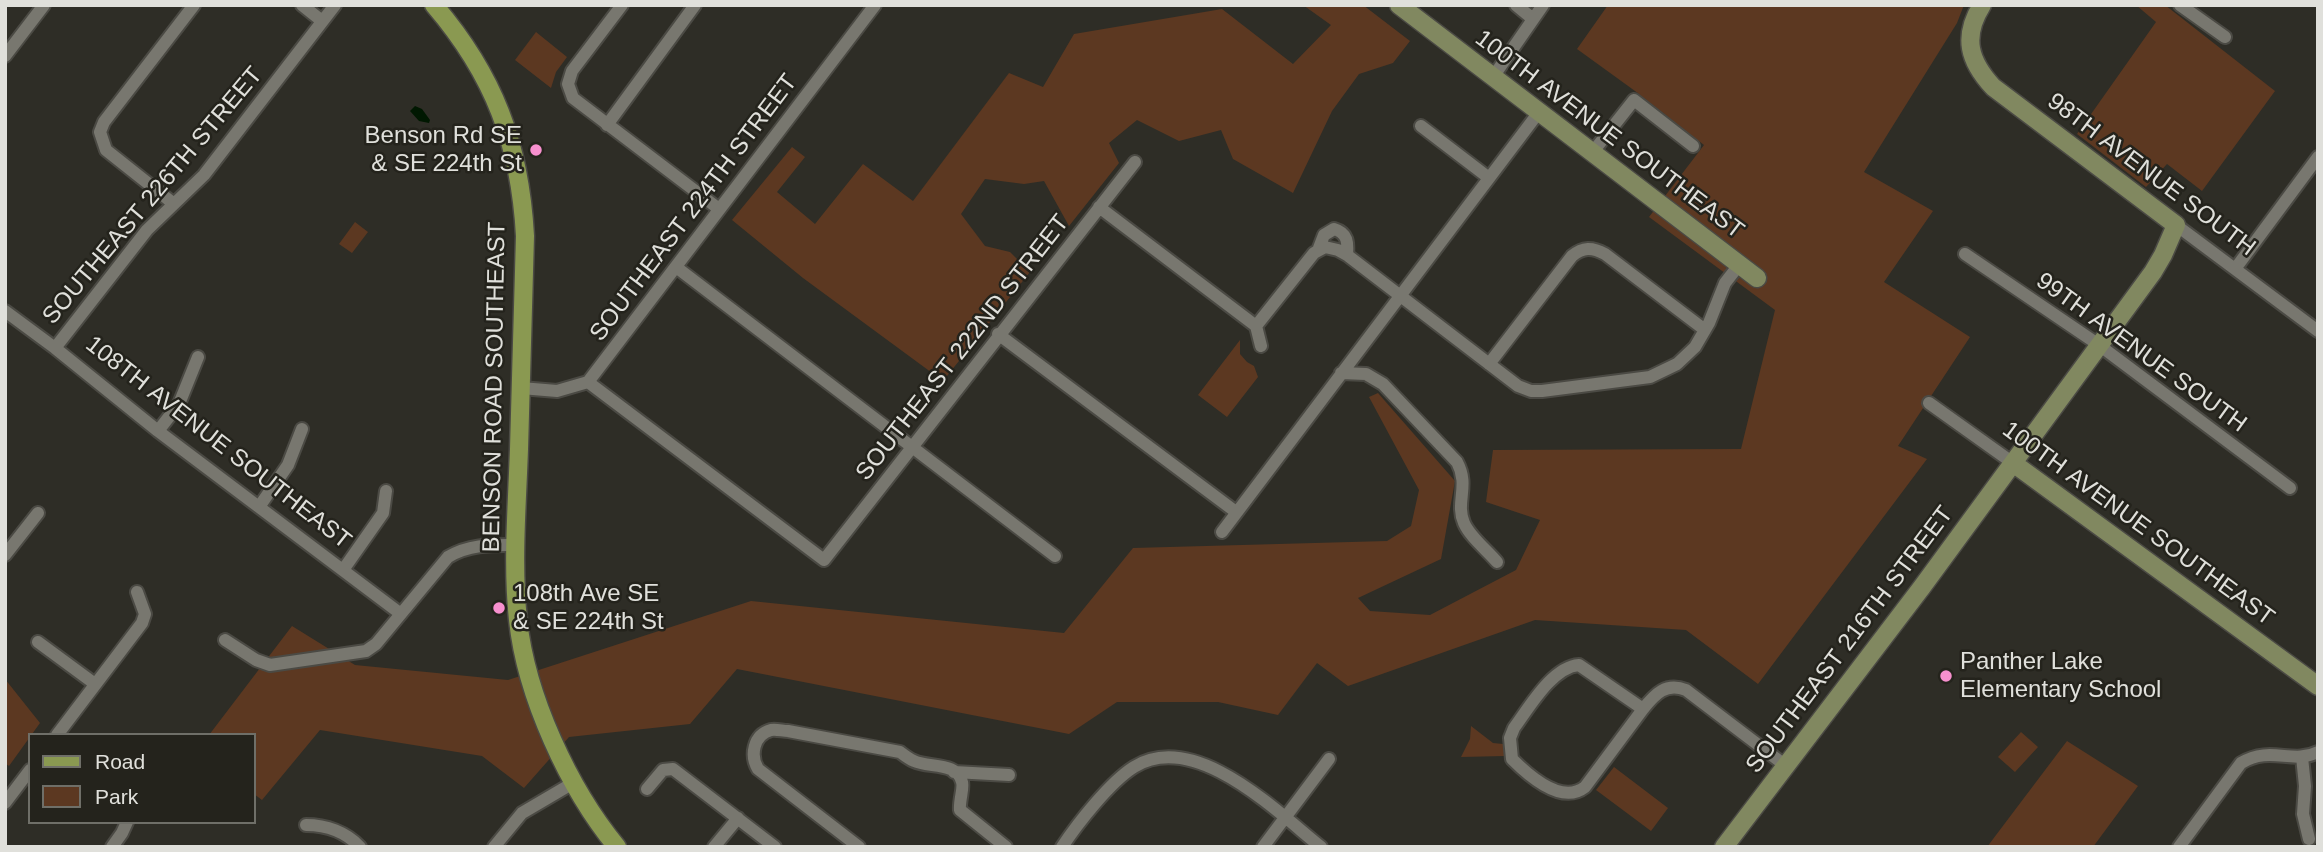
<!DOCTYPE html>
<style>
body{margin:0}
#map{position:relative;width:2323px;height:852px;overflow:hidden;background:#2e2d26;font-family:Arial,sans-serif}
canvas{display:block}
.frame{position:absolute;inset:0;border:7px solid #e0e0db;pointer-events:none}
.legend{position:absolute;left:28px;top:733px;width:228px;height:91px;box-sizing:border-box;background:#24231c;border:2px solid #6f6f68;margin:0;padding:9px 12px;list-style:none;font-size:21px;color:#e0e0db}
.legend li{display:flex;align-items:center;gap:14px;height:35px}
.legend b{width:35px;border:2px solid #6f6f68}
</style>
<div id="map">
<canvas width="2323" height="852"></canvas>
<div class="frame"></div>
<ul class="legend">
<li><b style="height:9px;background:#8a9951"></b>Road</li>
<li><b style="height:19px;background:#5c3821"></b>Park</li>
</ul>
</div>
<script>
const g = document.querySelector('canvas').getContext('2d');
g.lineJoin = 'round';
function paint(path, color) { g.fillStyle = color; g.fill(path, 'evenodd'); }
function strokePath(path, color, width, dash) { g.strokeStyle = color; g.lineWidth = width; g.lineCap = dash ? 'butt' : 'round'; g.setLineDash(dash || []); g.stroke(path); }
function label(font, color, halo, rows, align = 'center') {
  g.font = font + ' Arial,sans-serif'; g.lineWidth = 5; g.setLineDash([]); g.textBaseline = 'middle'; g.strokeStyle = halo; g.fillStyle = color; for (const [text, x, y, turn = 0] of rows) {
    g.save(); g.translate(x, y); g.rotate((+turn || 0) * Math.PI / 180); g.textAlign = isNaN(turn) ? turn : align; if (halo) g.strokeText(text, 0, 0); g.fillText(text, 0, 0); g.restore();
  }
}
const green = new Path2D(`
 M1303,5H1363L1410,41L1393,63L1359,74L1332,111L1293,193L1233,159L1221,130L1179,141L1137,120L1109,143L1119,163L1069,226L1044,181L1024,184L985,179L961,214L985,246L1010,252L1030,272L943,381L803,278L732,220L792,147L805,157L777,192L815,224L863,164L913,201L1009,73L1043,87L1074,34L1222,9L1293,64L1331,25Z
 M1608,5H1964L1957,23L1864,172L1933,211L1884,282L1970,337L1898,446L1927,459L1758,684L1686,630L1535,620L1348,686L1317,663L1278,715L1218,702H1117L1069,734L737,669L690,724L569,737L524,788L482,756L320,730L262,800L254,794V735H209L292,626L355,665L508,680L751,601L1064,633L1133,548L1387,541L1411,526L1419,490L1369,397L1378,393L1455,481L1441,559L1358,598L1370,611L1430,615L1516,570L1540,520L1486,502L1493,450L1741,449L1775,310L1649,217L1704,145L1635,91L1577,49Z
 M2136,5H2165L2275,91L2202,191L2167,164L2146,187L2077,134L2156,22Z
 M536,32L567,57L556,72L551,88L515,60Z
 M355,222L368,232L352,253L339,244Z
 M1240,340V354L1247,362L1254,366L1258,377L1227,417L1198,395Z
 M5,679L40,723L9,766L5,763Z
 M1471,726L1493,743L1503,744L1505,756L1461,757L1470,739Z
 M2021,732L2038,747L2015,772L1998,757Z
 M2067,741L2138,786L2093,847H1987Z
 M1614,767L1668,808L1651,831L1596,790Z`);
const water = new Path2D(`
 M415,106L422,109L430,120L429,123L419,121L410,111Z`);
const street = new Path2D(`
 M302,5L322,21
 M622,5L572,71L568,84L573,98L719,209
 M1516,5L1533,19
 M2180,5L2225,37
 M5,56L44,5
 M1493,77L1543,5
 M607,125L695,5
 M1421,126L1489,178
 M1592,153L1634,100L1693,146
 M174,204L106,150L100,132L104,122L194,5
 M1099,207L1256,326
 M2176,225L2318,331
 M1319,248L1324,235L1334,229C1348,233 1348,243 1347,255
 M1965,254L2099,345L2290,488
 M676,267L1055,556
 M2235,269L2318,157
 M5,311L55,348L158,431L401,614
 M998,334L1236,512
 M1261,346L1256,326L1314,253L1325,247L1338,250L1347,255L1518,386L1531,391H1542L1650,377L1677,364L1695,347L1709,323L1725,283L1739,265
 M55,348L147,230L204,175L335,5
 M1489,364L1572,256C1583,247 1592,247 1605,254L1705,330
 M1341,373L1366,374L1383,384L1457,462C1470,486 1455,502 1464,523C1470,537 1487,550 1497,562
 M588,382L824,560L1135,162
 M521,388L557,391L588,382L875,5
 M1929,403L2013,463
 M158,431L179,404L198,357
 M259,507L288,465L302,429
 M1222,532L1539,112
 M5,555L38,513
 M343,570L383,513L386,491
 M225,640L256,660L270,665L366,651L376,644L448,557C470,544 492,545 516,545
 M38,642L95,684
 M1643,709L1585,787C1562,805 1529,776 1512,759L1510,738L1514,728C1529,708 1552,667 1579,665L1643,709C1655,694 1666,682 1686,690L1786,766
 M57,735L142,623L145,614L137,592
 M2302,757L2305,786L2303,814L2309,839
 M954,772L1009,775
 M647,789L663,770L673,769L775,847
 M5,803L30,770
 M306,825C326,825 346,832 360,847
 M112,847L122,833L127,822
 M494,847L522,813L573,783
 M714,847L738,818
 M859,847L758,769C750,756 753,735 771,730C776,729 783,731 788,731L900,752C904,755 909,759 914,761C928,768 958,762 962,782C964,788 959,801 960,810L1006,847
 M1062,847C1078,823 1110,782 1134,767C1195,729 1277,812 1321,847
 M1263,847L1329,759
 M2179,847L2241,763C2271,745 2292,765 2318,752`);
const secondary = new Path2D(`
 M1399,5L1757,278
 M2013,463L2318,686
 M1724,847L1922,587L2153,272L2163,255L2176,225L1993,87C1969,61 1962,37 1982,5`);
const primary = new Path2D(`
 M434,5C494,75 520,144 525,236C523,307 521,378 519,449C517,506 512,564 518,620C526,696 569,789 617,847`);
const markers = [
 [536,150,7,"#f790ce"],
 [499,608,7,"#f790ce"],
 [1946,676,7,"#f790ce"]
];
const streetNames = [
 ["100TH AVENUE SOUTHEAST",1609,135,37],
 ["98TH AVENUE SOUTH",2151,175,37],
 ["SOUTHEAST 226TH STREET",153,196,-50],
 ["SOUTHEAST 224TH STREET",694,208,-53],
 ["SOUTHEAST 222ND STREET",963,348,-52],
 ["99TH AVENUE SOUTH",2141,353,36],
 ["BENSON ROAD SOUTHEAST",495,387,-89],
 ["108TH AVENUE SOUTHEAST",218,443,38],
 ["100TH AVENUE SOUTHEAST",2138,524,36],
 ["SOUTHEAST 216TH STREET",1850,640,-53]
];
const poiNames = [
 ["Benson Rd SE",522,136,"right"],
 ["& SE 224th St",522,164,"right"],
 ["108th Ave SE",513,594],
 ["& SE 224th St",513,622],
 ["Panther Lake",1960,662],
 ["Elementary School",1960,690]
];
paint(green, '#5c3821');
paint(water, '#001801');
strokePath(street, '#4b4a44', 16);
strokePath(secondary, '#4b4a44', 21);
strokePath(primary, '#4b4a44', 21);
strokePath(street, '#78776f', 12);
strokePath(secondary, '#818860', 18);
strokePath(primary, '#8a9951', 18);
for (const [x, y, r, color] of markers) { const dot = new Path2D(); dot.arc(x, y, r, 0, 2 * Math.PI); g.fillStyle = color; g.fill(dot); strokePath(dot, '#24231c', 2.5); }
label('24px', '#e0e0db', '#24231c', streetNames);
label('24px', '#e0e0db', '#24231c', poiNames, 'left');
</script>
